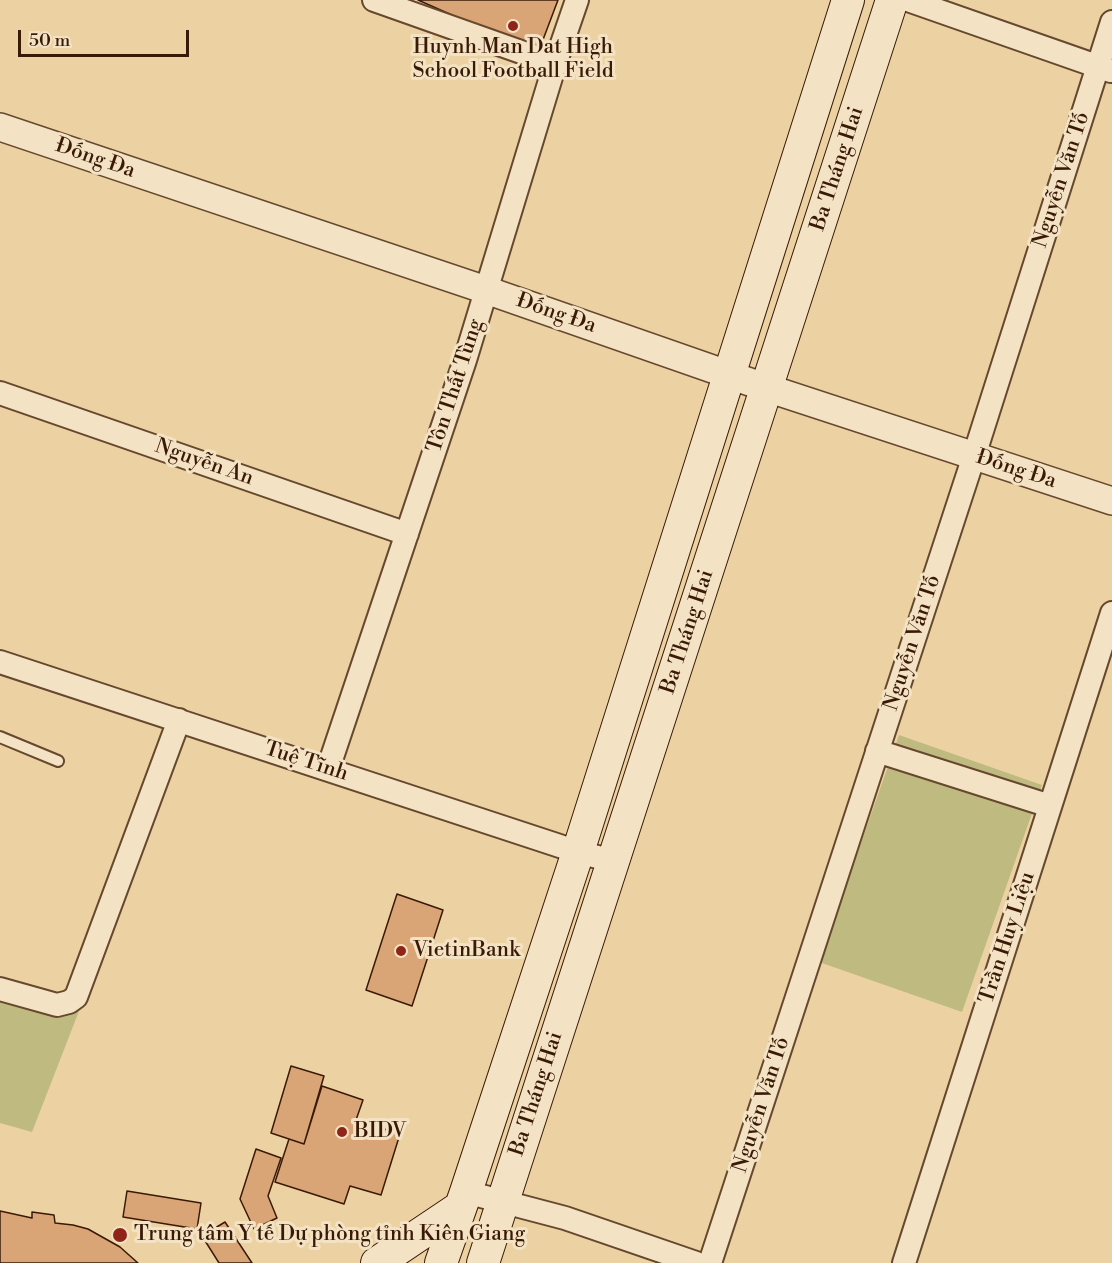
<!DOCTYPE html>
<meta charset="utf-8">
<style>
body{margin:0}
#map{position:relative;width:1112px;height:1263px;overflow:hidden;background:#ecd2a3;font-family:"Libre Bodoni",serif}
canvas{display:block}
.scale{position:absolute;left:18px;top:30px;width:171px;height:27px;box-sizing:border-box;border:3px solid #391a07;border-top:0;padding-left:8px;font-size:18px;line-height:21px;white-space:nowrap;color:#391a07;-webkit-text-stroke:4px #f3e2c3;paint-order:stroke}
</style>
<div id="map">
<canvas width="1112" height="1263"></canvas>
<div class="scale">50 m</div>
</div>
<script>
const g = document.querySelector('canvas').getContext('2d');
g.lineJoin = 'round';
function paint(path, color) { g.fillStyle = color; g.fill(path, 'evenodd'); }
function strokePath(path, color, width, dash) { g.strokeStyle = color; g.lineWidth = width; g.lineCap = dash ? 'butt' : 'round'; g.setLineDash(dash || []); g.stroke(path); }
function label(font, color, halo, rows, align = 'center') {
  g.font = font + ' "Libre Bodoni",serif'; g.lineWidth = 6; g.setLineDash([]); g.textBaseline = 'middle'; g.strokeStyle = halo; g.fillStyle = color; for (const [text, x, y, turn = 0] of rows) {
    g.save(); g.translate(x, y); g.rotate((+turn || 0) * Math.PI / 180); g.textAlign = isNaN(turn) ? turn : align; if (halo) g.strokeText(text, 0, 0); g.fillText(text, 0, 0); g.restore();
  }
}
const green = new Path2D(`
 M899,735L1042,785L962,1012L819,962Z
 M0,977L81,1006L32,1132L0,1123Z`);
const building = new Path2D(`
 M418,0H558L538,53Z
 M397,894L443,910L412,1006L366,990Z
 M291,1066L324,1076L304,1144L271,1133Z
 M322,1086L363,1100L356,1120L400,1134L381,1195L350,1186L344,1204L275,1182L289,1139L304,1144Z
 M256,1149L281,1158L268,1196L277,1218L254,1229L240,1199Z
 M127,1191L201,1203L197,1229L123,1217Z
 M0,1211L32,1218V1212L54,1215L55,1223L73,1225L88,1229L120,1247L138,1263H0Z
 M225,1222L252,1263H219L202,1236Z`);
const service = new Path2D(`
 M0,737L58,761`);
const minor = new Path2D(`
 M374,0L555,64
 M908,0L1111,71
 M0,393L407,534
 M0,662L578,852L613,861
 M877,751L1050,806
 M328,769L465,360L555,64L577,0
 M0,989L57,1005L69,1002L76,997L179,720
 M466,1192L565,1218L696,1263
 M710,1263L974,456L1112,22
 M904,1263L1112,613`);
const tertiary = new Path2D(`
 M0,127L486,290L767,388L1112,501`);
const secondary = new Path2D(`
 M377,1263L459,1208
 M441,1263L466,1192L578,852L848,0
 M483,1263L892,0`);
const markers = [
 [513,26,6,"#8f2418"],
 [401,951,6,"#8f2418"],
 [342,1132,6,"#8f2418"],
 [120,1235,8,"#8f2418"]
];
const poiNames = [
 ["Huynh Man Dat High",513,48,"center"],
 ["School Football Field",513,72,"center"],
 ["VietinBank",413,951],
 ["BIDV",354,1132],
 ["Trung tâm Y tế Dự phòng tỉnh Kiên Giang",134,1235]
];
const streetNames = [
 ["Đống Đa",95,159,19],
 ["Ba Tháng Hai",838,169,-72],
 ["Nguyễn Văn Tố",1062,180,-72],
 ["Đống Đa",556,314,19],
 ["Tôn Thất Tùng",456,386,-72],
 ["Nguyễn An",204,463,19],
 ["Đống Đa",1016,470,18],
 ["Ba Tháng Hai",688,632,-72],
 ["Nguyễn Văn Tố",913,643,-72],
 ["Tuệ Tĩnh",306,762,18],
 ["Trần Huy Liệu",1008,938,-72],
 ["Ba Tháng Hai",537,1094,-72],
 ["Nguyễn Văn Tố",762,1105,-72]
];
paint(green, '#bfba80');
paint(building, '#d9a476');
strokePath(building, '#391a07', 1.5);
strokePath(service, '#66482e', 14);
strokePath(minor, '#66482e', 26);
strokePath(tertiary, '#66482e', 30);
strokePath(secondary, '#391a07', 34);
strokePath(service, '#f3e2c3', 10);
strokePath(minor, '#f3e2c3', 22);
strokePath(tertiary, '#f3e2c3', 27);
strokePath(secondary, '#f3e2c3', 32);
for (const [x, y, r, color] of markers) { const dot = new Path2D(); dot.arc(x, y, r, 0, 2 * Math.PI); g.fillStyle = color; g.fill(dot); strokePath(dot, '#f3e2c3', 2); }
label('21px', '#391a07', '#f3e2c3', poiNames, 'left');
label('21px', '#391a07', '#f3e2c3', streetNames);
</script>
